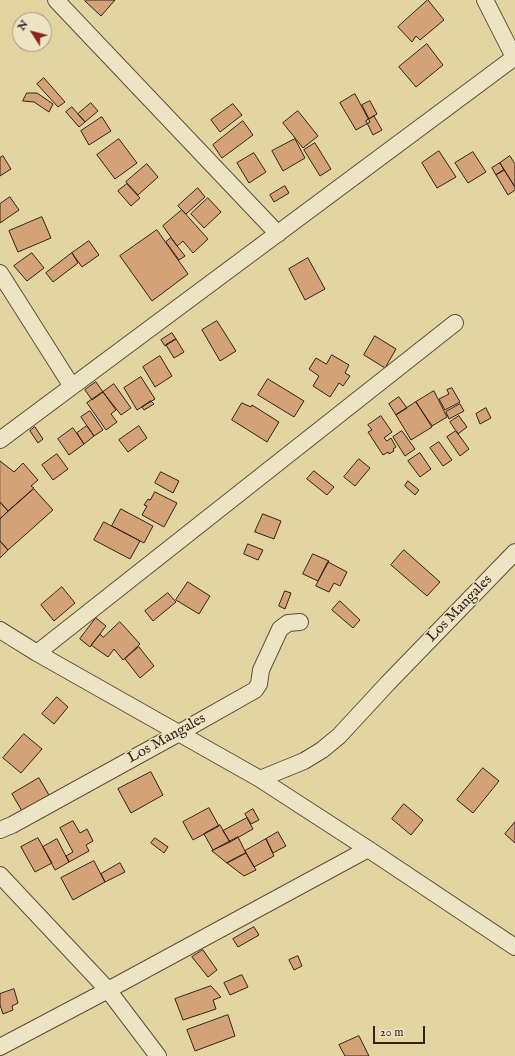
<!DOCTYPE html>
<style>
body{margin:0}
#map{position:relative;width:515px;height:1056px;overflow:hidden;background:#e3d5a2;font-family:"IM FELL English",serif}
canvas{display:block}
.north{position:absolute;left:12px;top:12px;width:40px;height:40px;box-sizing:border-box;background:#ede4c3;border:1px solid #a3967f;border-radius:50%;rotate:306deg;font-size:11px;font-weight:700;line-height:16px;text-align:center;color:#342018}
.north::after{content:'';display:block;margin:auto;width:14px;height:18px;background:#8f2418;clip-path:polygon(50% 0,100% 100%,50% 72%,0 100%)}
.scale{position:absolute;left:373px;top:1026px;width:52px;height:18px;box-sizing:border-box;border:2px solid #342018;border-top:0;padding-left:5px;font-size:12px;line-height:14px;white-space:nowrap;color:#342018;-webkit-text-stroke:3px #ede4c3;paint-order:stroke}
</style>
<div id="map">
<canvas width="515" height="1056"></canvas>
<div class="north">N</div>
<div class="scale">20 m</div>
</div>
<script>
const g = document.querySelector('canvas').getContext('2d');
g.lineJoin = 'round';
function paint(path, color) { g.fillStyle = color; g.fill(path, 'evenodd'); }
function strokePath(path, color, width, dash) { g.strokeStyle = color; g.lineWidth = width; g.lineCap = dash ? 'butt' : 'round'; g.setLineDash(dash || []); g.stroke(path); }
function label(font, color, halo, rows, align = 'center') {
  g.font = font + ' "IM FELL English",serif'; g.lineWidth = 3; g.setLineDash([]); g.textBaseline = 'middle'; g.strokeStyle = halo; g.fillStyle = color; for (const [text, x, y, turn = 0] of rows) {
    g.save(); g.translate(x, y); g.rotate((+turn || 0) * Math.PI / 180); g.textAlign = isNaN(turn) ? turn : align; if (halo) g.strokeText(text, 0, 0); g.fillText(text, 0, 0); g.restore();
  }
}
const building = new Path2D(`
 M86,0H115L101,16L85,1Z
 M428,0L444,20L420,40L416,36L412,42L398,27Z
 M427,44L443,65L416,87L399,67Z
 M44,78L65,102L58,107L37,84Z
 M27,93H37L53,104L49,112L34,102L23,101Z
 M355,94L370,122L356,130L340,103Z
 M370,101L377,114L369,119L362,105Z
 M91,103L98,111L85,122L78,114Z
 M233,104L242,115L220,132L211,120Z
 M72,107L85,122L79,127L66,112Z
 M298,111L318,136L303,148L283,123Z
 M374,116L382,130L373,135L366,121Z
 M102,117L111,131L89,145L81,131Z
 M243,121L253,135L222,158L213,145Z
 M119,139L137,163L115,179L97,155Z
 M295,139L305,158L283,171L272,151Z
 M315,143L331,169L320,176L304,150Z
 M439,151L456,177L437,188L422,163Z
 M473,152L486,172L468,183L455,163Z
 M254,153L266,172L249,183L237,163Z
 M3,156L11,169L0,176V158Z
 M510,156L515,164V187L500,163Z
 M500,163L504,170L496,175L492,168Z
 M147,164L158,177L138,195L126,182Z
 M504,170L515,187V190L508,195L496,175Z
 M127,184L140,198L131,206L118,191Z
 M285,186L289,193L274,202L270,195Z
 M198,188L205,197L186,214L178,206Z
 M10,197L19,210L0,223V204Z
 M208,198L221,212L204,228L191,214Z
 M182,210L208,239L193,253L183,241L177,246L163,226Z
 M42,217L51,238L18,252L9,231Z
 M157,230L188,274L152,301L120,256Z
 M171,238L185,256L179,260L166,242Z
 M89,241L99,255L82,267L72,253Z
 M32,253L44,268L27,281L14,266Z
 M72,253L78,263L53,282L46,273Z
 M308,258L325,289L305,300L289,269Z
 M217,321L236,351L220,361L202,330Z
 M172,333L176,339L165,346L161,340Z
 M375,336L396,349L385,368L364,355Z
 M176,339L184,352L174,358L166,345Z
 M332,355L349,365L345,373L350,376L343,386L339,383L330,397L313,386L319,376L309,369L316,358L326,364Z
 M160,356L172,376L155,387L143,367Z
 M141,377L155,399L137,410L124,388Z
 M268,379L304,401L294,417L258,395Z
 M96,382L103,392L92,400L85,390Z
 M114,384L131,408L121,415L103,392Z
 M452,388L460,402L445,410L439,399L449,394L447,390Z
 M434,391L447,417L432,426L416,402Z
 M103,392L116,410L111,414L117,422L106,430L87,403Z
 M399,397L407,408L396,415L389,404Z
 M151,401L154,404L144,410L142,407Z
 M416,402L432,427L411,440L396,415Z
 M242,403L251,407L252,405L279,422L267,442L232,420Z
 M460,404L464,411L449,419L446,412Z
 M486,408L491,418L480,424L476,414Z
 M90,411L103,430L94,436L81,417Z
 M381,416L392,432L384,438L387,441L391,438L396,447L393,449L394,451L389,454L388,452L383,455L368,432L372,430L368,425Z
 M459,416L467,427L458,434L450,422Z
 M87,426L94,436L84,444L77,433Z
 M139,426L147,438L128,452L119,440Z
 M35,427L43,439L38,443L30,431Z
 M73,428L84,444L69,455L58,439Z
 M402,431L415,449L405,456L393,437Z
 M456,431L469,449L460,456L447,437Z
 M439,442L452,460L443,466L430,448Z
 M420,453L431,469L420,477L408,461Z
 M57,454L68,469L53,480L42,465Z
 M359,459L370,468L355,486L344,477Z
 M0,461L14,472L23,463L38,480L31,486L34,488L8,511L0,502Z
 M314,471L334,487L327,495L307,479Z
 M161,472L179,481L173,493L155,483Z
 M408,481L419,490L415,495L405,486Z
 M34,489L53,510L8,550L0,541V519Z
 M155,492L177,503L164,527L142,515L147,506L144,505L148,499L150,500Z
 M0,502L8,511L0,519Z
 M121,509L153,526L144,543L112,526Z
 M263,514L281,521L274,539L255,532Z
 M104,522L140,541L130,559L94,540Z
 M0,541L8,550L0,558Z
 M248,544L263,550L258,560L244,554Z
 M404,550L440,582L427,596L391,565Z
 M313,554L329,561L318,581L303,574Z
 M328,562L347,572L340,586L334,583L329,592L316,586Z
 M188,582L210,596L199,614L176,600Z
 M62,587L75,603L54,621L41,605Z
 M285,591L291,593L285,609L279,606Z
 M168,593L176,602L153,621L145,611Z
 M340,601L360,620L353,628L332,610Z
 M96,618L106,626L90,647L80,639Z
 M120,622L140,644L123,660L114,649L108,657L91,645L100,634L103,637Z
 M139,647L154,666L140,678L125,659Z
 M57,697L68,707L54,724L42,714Z
 M24,734L42,749L21,773L3,758Z
 M483,768L499,781L473,813L457,800Z
 M151,772L163,795L131,813L118,789Z
 M39,778L49,795L22,811L12,794Z
 M404,804L423,820L411,835L392,819Z
 M209,808L219,826L193,840L183,822Z
 M253,809L259,820L251,824L245,814Z
 M247,818L253,829L230,842L223,831Z
 M73,821L80,833L87,829L93,841L86,845L89,851L69,862L66,856L73,852L60,828Z
 M515,822V843L505,834Z
 M220,825L230,842L213,850L204,834Z
 M278,832L286,846L273,853L266,839Z
 M238,837L246,853L227,863L212,851Z
 M38,838L52,863L35,872L21,847Z
 M155,838L168,847L164,853L151,843Z
 M57,839L69,862L55,870L43,847Z
 M266,839L274,856L254,867L245,851Z
 M246,853L256,870L244,876L227,863Z
 M94,861L105,882L73,900L61,878Z
 M120,863L125,872L105,882L101,874Z
 M254,927L259,935L238,947L233,939Z
 M203,950L217,970L208,977L192,957Z
 M298,956L302,966L294,970L289,960Z
 M242,975L248,987L230,995L224,983Z
 M211,986L221,997L213,1000L216,1009L183,1020L175,999Z
 M14,989L18,1003L12,1006L13,1010L3,1014L0,1005V994Z
 M228,1015L235,1036L195,1051L187,1030Z
 M359,1036L369,1056H345L339,1045Z`);
const street = new Path2D(`
 M56,0L278,234
 M485,0L515,59
 M0,273L71,385
 M0,440L515,57
 M0,630L37,653L260,779L368,849L515,947
 M37,653L455,323
 M260,779L304,761L322,750L339,736L388,683L515,552
 M0,830L12,825L179,733L255,690L259,684L261,670L280,629L288,623L300,622
 M0,875L108,990L158,1056
 M0,1047L108,990L368,849`);
const streetNames = [
 ["Los Mangales",460,609,-46],
 ["Los Mangales",167,739,-29]
];
paint(building, '#d4a277');
strokePath(building, '#342018', 1);
strokePath(street, '#604d3a', 18);
strokePath(street, '#ede4c3', 16);
label('15px', '#342018', '#ede4c3', streetNames);
</script>
